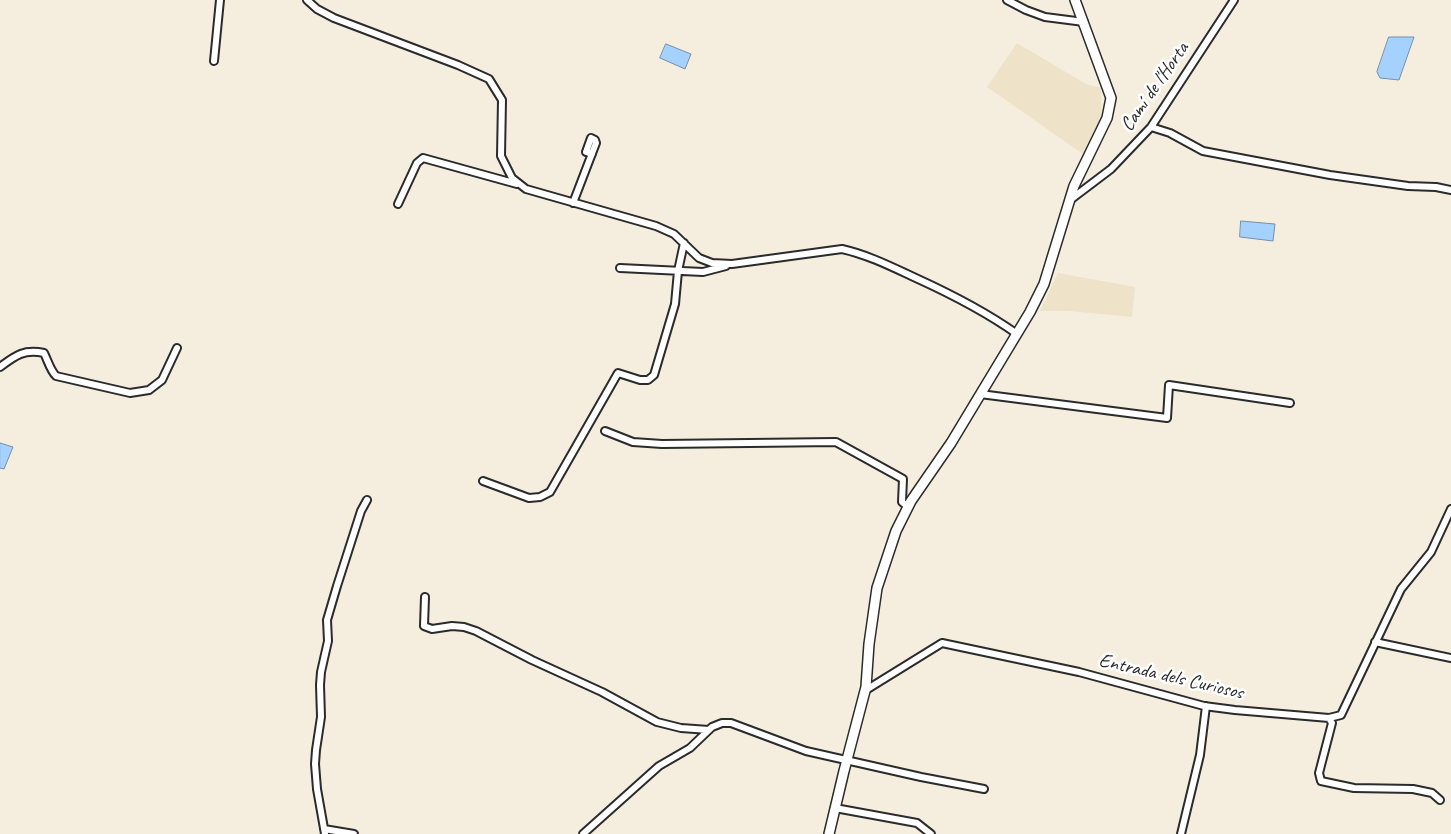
<!DOCTYPE html>
<meta charset="utf-8">
<style>
body{margin:0}
canvas{display:block;background:#f5eedf}
</style>
<canvas width="1451" height="834"></canvas>
<script>
const c = document.querySelector('canvas').getContext('2d');
c.lineJoin = 'round';
function fillPath(path, color) {
  c.fillStyle = color;
  c.fill(path, 'evenodd');
}
function strokePath(path, color, width, dash) {
  c.strokeStyle = color;
  c.lineWidth = width;
  c.lineCap = dash ? 'butt' : 'round';
  c.setLineDash(dash || []);
  c.stroke(path);
}
function drawText(font, color, halo, rows, align = 'center') {
  c.font = font + ' Caveat,sans-serif';
  c.lineWidth = 5;
  c.setLineDash([]);
  c.textBaseline = 'middle';
  c.strokeStyle = halo;
  c.fillStyle = color;
  for (const [text, x, y, turn = 0] of rows) {
    c.save();
    c.translate(x, y);
    c.rotate((+turn || 0) * Math.PI / 180);
    c.textAlign = isNaN(turn) ? turn : align;
    if (halo) c.strokeText(text, 0, 0);
    c.fillText(text, 0, 0);
    c.restore();
  }
}
fillPath(new Path2D(`
 M 1017,43 L 1086,84 L 1101,88 L 1101,116 L 1083,154 L 987,87 Z
 M 1058,273 L 1135,287 L 1132,317 L 1069,311 L 1040,311 Z`), '#eee2c8');
const water = new Path2D(`
 M 1389,37 L 1414,37 L 1399,80 L 1380,78 L 1377,72 Z
 M 666,44 L 691,54 L 685,69 L 660,58 Z
 M 1241,221 L 1275,224 L 1273,241 L 1240,237 Z
 M 0,443 L 13,447 L 4,469 L 0,468 Z`);
fillPath(water, '#a5d1ff');
strokePath(water, '#748faa', 1);
const street = new Path2D(`
 M 307,0 L 317,9 L 334,18 L 458,65 L 489,79 L 502,100 L 501,156 L 512,178 L 526,189 L 656,226 L 674,234 L 699,258 L 712,263 L 732,264 L 842,249 C 869,255 894,268 918,279 C 953,295 986,312 1017,334
 M 1007,0 L 1026,10 L 1045,17 L 1084,22
 M 214,61 L 220,0
 M 1151,127 L 1170,133 L 1203,151 L 1330,175 L 1408,186 L 1436,187 L 1451,190
 M 1070,200 L 1111,169 L 1151,127 L 1234,0
 M 573,203 L 596,143 L 595,140 L 591,138 L 586,152 L 592,154
 M 398,204 L 417,163 L 423,158 L 517,184
 M 620,268 L 703,272 L 726,266
 M 0,367 C 16,355 24,349 44,353 C 48,361 50,370 56,376 L 130,393 L 149,390 L 162,380 L 177,348
 M 980,394 L 1167,418 L 1169,385 L 1290,403
 M 605,431 L 633,442 L 662,444 L 836,442 L 903,479 L 902,502 L 908,507
 M 483,481 L 529,498 L 540,497 L 550,492 L 618,373 L 640,380 L 648,380 L 654,375 L 675,304 L 678,271 L 684,243
 M 425,597 L 424,626 L 432,629 L 452,626 L 464,627 L 476,631 L 532,660 L 602,692 L 657,722 L 681,728 L 709,730
 M 1375,642 L 1451,658
 M 866,690 L 942,643 L 1079,672 L 1204,706 L 1235,710 L 1329,718 L 1341,715 L 1401,589 L 1431,552 L 1451,509
 M 1329,718 L 1332,723 L 1319,773 L 1321,781 L 1354,788 L 1413,789 L 1432,793 L 1440,800
 M 835,808 L 917,823 L 931,834
 M 324,829 L 354,834
 M 325,834 L 317,789 L 315,764 L 316,750 L 321,717 L 320,685 L 321,672 L 328,641 L 327,620 L 337,586 L 361,511 L 367,500
 M 583,834 L 659,766 L 690,748 L 712,727 L 722,723 L 731,723 L 806,751 L 921,777 L 984,789
 M 1181,834 L 1200,755 L 1206,706`);
const secondary = new Path2D(`
 M 829,834 L 844,771 L 866,687 L 869,644 L 877,588 L 896,531 L 911,501 L 951,443 L 1030,312 L 1044,284 L 1074,186 L 1107,118 L 1111,98 L 1075,0`);
strokePath(street, '#2b2b2b', 10);
strokePath(secondary, '#2b2b2b', 12);
strokePath(street, '#fff', 6);
strokePath(secondary, '#fff', 9);
drawText('20px', '#2b2b2b', '#fff', [
 ["Camí de l'Horta",1155,87,-55],
 ["Entrada dels Curiosos",1171,677,13]
]);
</script>
